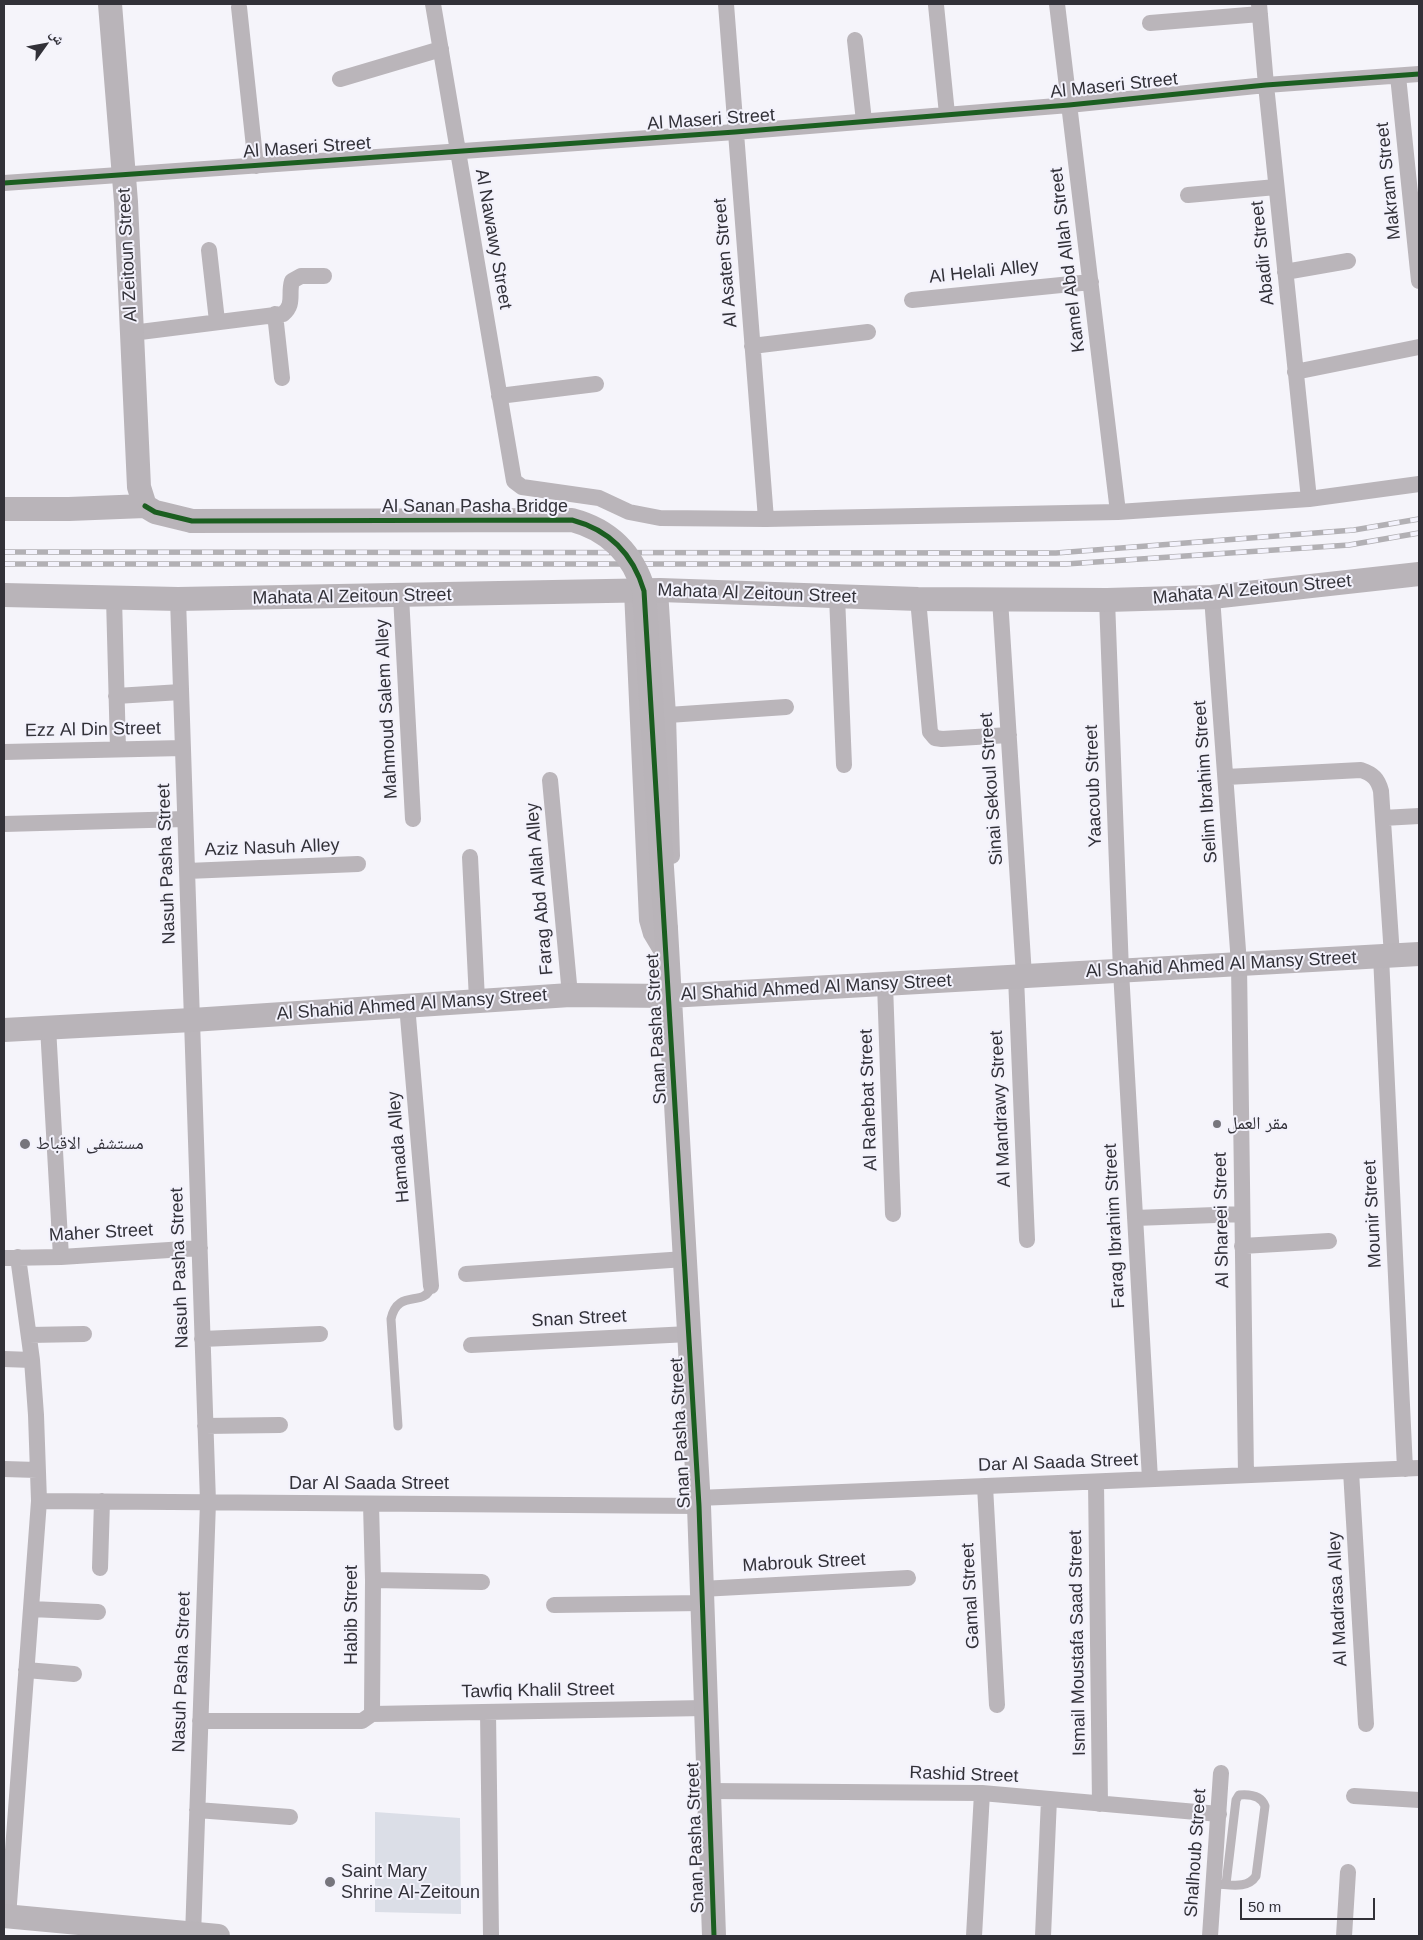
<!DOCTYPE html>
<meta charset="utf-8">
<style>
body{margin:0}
#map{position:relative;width:1423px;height:1940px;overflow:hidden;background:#f5f4fa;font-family:Helvetica,"Noto Naskh Arabic",sans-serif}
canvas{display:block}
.frame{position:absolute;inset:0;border:5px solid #323138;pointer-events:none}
.north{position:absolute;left:20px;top:20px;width:50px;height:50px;-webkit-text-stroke:4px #f3f2fc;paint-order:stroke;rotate:58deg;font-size:14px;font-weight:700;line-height:20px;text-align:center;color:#323138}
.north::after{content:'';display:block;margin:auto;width:18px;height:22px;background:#323138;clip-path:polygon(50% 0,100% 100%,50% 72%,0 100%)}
.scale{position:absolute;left:1240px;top:1898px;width:135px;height:22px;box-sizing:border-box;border:2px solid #323138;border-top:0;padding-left:6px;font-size:15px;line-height:18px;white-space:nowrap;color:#323138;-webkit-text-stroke:4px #f3f2fc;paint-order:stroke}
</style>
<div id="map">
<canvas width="1423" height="1940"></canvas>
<div class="frame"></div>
<div class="north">ش</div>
<div class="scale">50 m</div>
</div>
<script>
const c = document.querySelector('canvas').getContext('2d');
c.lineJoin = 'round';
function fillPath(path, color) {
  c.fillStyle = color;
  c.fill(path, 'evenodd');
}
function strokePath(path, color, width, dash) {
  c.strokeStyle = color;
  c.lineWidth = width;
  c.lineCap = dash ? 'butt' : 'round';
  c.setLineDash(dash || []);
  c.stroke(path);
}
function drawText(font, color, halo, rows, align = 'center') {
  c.font = font + ' Helvetica,"Noto Naskh Arabic",sans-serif';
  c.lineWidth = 4;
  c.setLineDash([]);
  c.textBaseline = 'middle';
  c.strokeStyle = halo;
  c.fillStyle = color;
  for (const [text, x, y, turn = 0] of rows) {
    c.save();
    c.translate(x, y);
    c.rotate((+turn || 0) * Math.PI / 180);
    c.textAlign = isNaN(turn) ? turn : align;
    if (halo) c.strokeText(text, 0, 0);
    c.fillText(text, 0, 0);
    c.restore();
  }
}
fillPath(new Path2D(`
 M 375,1812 L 460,1818 L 461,1914 L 375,1912 Z`), '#dbdee7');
strokePath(new Path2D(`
 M 398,1426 L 391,1319 C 398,1287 425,1309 431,1286
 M 1214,1884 C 1228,1884 1247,1890 1256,1876 L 1265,1806 C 1261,1795 1250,1794 1239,1795 L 1236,1800 L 1226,1884`), '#bab5ba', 9);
strokePath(new Path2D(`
 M 433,4 L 514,481 L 522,487 L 599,498 L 629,512 L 660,518 L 766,519 L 1118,512 L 1309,499 L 1419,484
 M 726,4 L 766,519
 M 1057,4 L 1118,512
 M 1259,4 L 1266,85 L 1309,499
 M 936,5 L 947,114
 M 239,7 L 256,166
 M 1150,23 L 1260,14
 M 855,40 L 864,121
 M 1398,76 L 1419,281
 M 340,79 L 441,49
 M 4,183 L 735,132 L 1069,105 L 1266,85 L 1419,74
 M 1188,195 L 1276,187
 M 209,250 L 217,321
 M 1285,272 L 1348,261
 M 912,300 L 1091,282
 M 275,314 L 282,378
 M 132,333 L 283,314 C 295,304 288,294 292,281 L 301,276 L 324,276
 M 752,346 L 868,332
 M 1295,372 L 1419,347
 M 499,396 L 596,384
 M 660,590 L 668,715 L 672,856
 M 632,591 L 647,920 L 651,934 L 666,959
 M 401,596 L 413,819
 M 837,596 L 844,765
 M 1212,597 L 1239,964 L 1246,1475
 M 114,598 L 118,749
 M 178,599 L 208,1502 L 193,1936
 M 918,599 L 930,732 L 935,738 L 942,739 L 1009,735
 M 1000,599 L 1024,976
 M 1107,600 L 1121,971 L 1150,1479
 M 116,696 L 181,692
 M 668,715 L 786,707
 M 4,752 L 183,748
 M 1226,777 L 1361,770 C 1373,774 1378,779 1381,791 L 1392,956
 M 550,780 L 570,995
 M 1383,818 L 1419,816
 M 4,824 L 185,819
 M 470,857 L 477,1000
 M 187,871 L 358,864
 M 1381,956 L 1405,1469
 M 1016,977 L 1027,1240
 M 885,984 L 893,1214
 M 407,1005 L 431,1286
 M 48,1027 L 61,1257
 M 1135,1218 L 1242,1214
 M 1242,1246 L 1329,1241
 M 4,1258 L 61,1257 L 200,1248
 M 466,1274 L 685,1259
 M 29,1335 L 84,1334
 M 202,1339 L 320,1334
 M 471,1345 L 689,1334
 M 4,1359 L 32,1360
 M 205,1426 L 280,1425
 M 4,1469 L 37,1470
 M 1351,1471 L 1366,1724
 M 1096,1482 L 1100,1804
 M 985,1486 L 997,1705
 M 698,1498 L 1419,1468
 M 39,1501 L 699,1506
 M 100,1568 L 102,1501
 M 373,1580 L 482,1582
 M 701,1589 L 908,1578
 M 554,1605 L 702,1603
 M 31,1609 L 98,1612
 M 26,1670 L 74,1674
 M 488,1712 L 491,1936
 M 372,1714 L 705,1708
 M 200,1721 L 362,1721 L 372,1714 L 373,1580 L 371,1504
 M 708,1791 L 982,1793 L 1219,1814
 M 1354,1796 L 1419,1800
 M 197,1810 L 290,1817
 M 8,1917 L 39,1501 L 36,1415 L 32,1360 L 18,1257
 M 974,1936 L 982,1793
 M 1043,1936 L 1049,1799
 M 1210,1936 L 1221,1773
 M 1344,1936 L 1348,1872`), '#bab5ba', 16);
strokePath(new Path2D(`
 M 110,4 L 126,202 L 139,487 L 145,506
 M 145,506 L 155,512 L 192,521
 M 4,509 L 69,509 L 145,506
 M 4,595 L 178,599 L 660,590 L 918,599 L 1107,600 L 1212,597 L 1419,574
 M 666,929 L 699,1506 L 714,1936
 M 4,1030 L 192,1020 L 570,995 L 669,996 L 1419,954
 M 4,1916 L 218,1936`), '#b9b4b9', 24);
const rail = new Path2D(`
 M 4,552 L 1056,553 L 1354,530 L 1419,519
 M 4,564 L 1066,564 L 1349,545 L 1419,533`);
strokePath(rail, '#b2b0b4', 5.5);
strokePath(rail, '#f3f2fc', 4, [11]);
strokePath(new Path2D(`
 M 192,521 L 572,520 C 610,530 633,554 644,591 L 666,929`), '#b9b4b9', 24);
strokePath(new Path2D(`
 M 4,183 L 735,132 L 1069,105 L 1266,85 L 1419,74
 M 145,506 L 155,512 L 192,521 L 572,520 C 610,530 633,554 644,591 L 699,1506 L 714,1936`), '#1b5e20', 5);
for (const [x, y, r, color] of [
 [1217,1124,5,"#76757c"],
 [25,1144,6,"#76757c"],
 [330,1882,6,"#76757c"]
]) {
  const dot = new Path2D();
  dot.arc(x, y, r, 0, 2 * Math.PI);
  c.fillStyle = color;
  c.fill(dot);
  strokePath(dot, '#f3f2fc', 2);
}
drawText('18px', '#323138', '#f3f2fc', [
 ["Al Maseri Street",1114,86,-6],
 ["Al Maseri Street",711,120,-4],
 ["Al Maseri Street",307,148,-4],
 ["Makram Street",1389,181,-96],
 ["Al Nawawy Street",493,239,80],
 ["Abadir Street",1263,253,-96],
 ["Al Zeitoun Street",128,255,-93],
 ["Kamel Abd Allah Street",1068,260,-97],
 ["Al Asaten Street",726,263,-95],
 ["Al Helali Alley",984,272,-6],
 ["Al Sanan Pasha Bridge",475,507],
 ["Mahata Al Zeitoun Street",1252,590,-5],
 ["Mahata Al Zeitoun Street",757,594,2],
 ["Mahata Al Zeitoun Street",352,597,-1],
 ["Mahmoud Salem Alley",387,709,-93],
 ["Ezz Al Din Street",93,730,-1],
 ["Selim Ibrahim Street",1206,782,-94],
 ["Yaacoub Street",1094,786,-92],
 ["Sinai Sekoul Street",992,789,-94],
 ["Aziz Nasuh Alley",272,848,-2],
 ["Nasuh Pasha Street",167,864,-92],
 ["Farag Abd Allah Alley",540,889,-95],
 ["Al Shahid Ahmed Al Mansy Street",1221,965,-3],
 ["Al Shahid Ahmed Al Mansy Street",816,988,-3],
 ["Al Shahid Ahmed Al Mansy Street",412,1005,-4],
 ["Snan Pasha Street",657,1029,-93],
 ["Al Rahebat Street",869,1100,-92],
 ["Al Mandrawy Street",1001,1109,-93],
 ["Hamada Alley",399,1147,-95],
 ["Mounir Street",1373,1214,-93],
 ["Al Shareei Street",1222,1220,-91],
 ["Farag Ibrahim Street",1115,1226,-93],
 ["Maher Street",101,1233,-3],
 ["Nasuh Pasha Street",180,1268,-92],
 ["Snan Street",579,1319,-3],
 ["Snan Pasha Street",681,1433,-93],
 ["Dar Al Saada Street",1058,1463,-2],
 ["Dar Al Saada Street",369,1484],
 ["Mabrouk Street",804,1563,-3],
 ["Gamal Street",971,1596,-93],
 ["Al Madrasa Alley",1338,1599,-93],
 ["Habib Street",352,1615,-90],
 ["Ismail Moustafa Saad Street",1078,1643,-91],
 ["Nasuh Pasha Street",182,1672,-88],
 ["Tawfiq Khalil Street",538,1691,-1],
 ["Rashid Street",964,1775,2],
 ["Snan Pasha Street",696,1838,-92],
 ["Shalhoub Street",1196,1853,-86]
]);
drawText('18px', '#323138', '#f3f2fc', [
 ["مقر العمل",1227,1124],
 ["مستشفى الاقباط",36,1144],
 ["Saint Mary",341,1872],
 ["Shrine Al-Zeitoun",341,1893]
], 'left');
</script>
